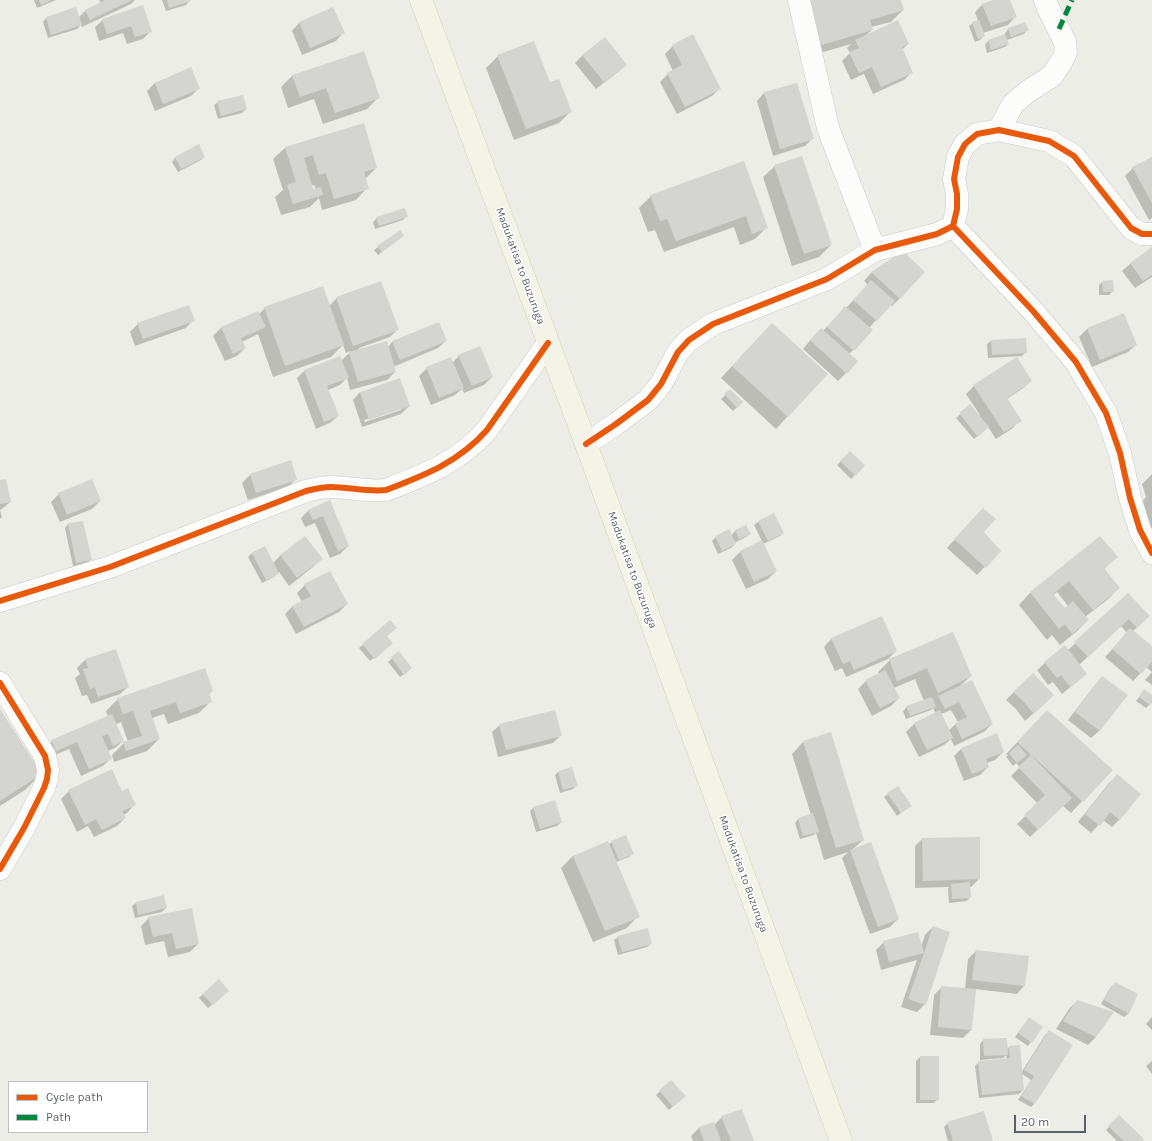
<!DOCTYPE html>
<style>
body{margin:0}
#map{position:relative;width:1152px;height:1141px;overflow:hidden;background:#edede7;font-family:Karla,sans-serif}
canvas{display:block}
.legend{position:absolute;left:8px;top:1081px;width:140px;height:52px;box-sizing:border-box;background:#fff;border:1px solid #bdbfc2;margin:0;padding:5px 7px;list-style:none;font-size:12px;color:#5b5f66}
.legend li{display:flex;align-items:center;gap:8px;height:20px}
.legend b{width:20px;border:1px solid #bdbfc2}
.scale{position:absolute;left:1014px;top:1115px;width:72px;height:18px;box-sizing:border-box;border:2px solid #5b5f66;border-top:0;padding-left:5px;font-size:12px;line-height:14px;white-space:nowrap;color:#5b5f66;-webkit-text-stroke:3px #fff;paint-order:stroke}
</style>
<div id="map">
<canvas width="1152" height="1141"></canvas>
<ul class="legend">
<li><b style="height:5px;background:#e8590c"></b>Cycle path</li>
<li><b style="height:5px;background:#00873e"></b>Path</li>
</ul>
<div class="scale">20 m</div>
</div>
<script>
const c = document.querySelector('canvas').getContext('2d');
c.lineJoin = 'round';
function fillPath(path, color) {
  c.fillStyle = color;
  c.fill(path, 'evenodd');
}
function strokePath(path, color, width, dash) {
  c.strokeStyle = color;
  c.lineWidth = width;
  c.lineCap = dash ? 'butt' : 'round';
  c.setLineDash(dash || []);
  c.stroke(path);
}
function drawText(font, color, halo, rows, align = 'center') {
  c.font = font + ' Karla,sans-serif';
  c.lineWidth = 3;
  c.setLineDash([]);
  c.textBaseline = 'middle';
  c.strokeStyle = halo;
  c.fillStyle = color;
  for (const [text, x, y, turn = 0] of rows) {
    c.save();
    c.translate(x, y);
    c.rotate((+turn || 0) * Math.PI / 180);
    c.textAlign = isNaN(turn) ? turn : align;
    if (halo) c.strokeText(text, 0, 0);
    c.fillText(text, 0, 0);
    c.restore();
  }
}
fillPath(new Path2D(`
 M 34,0 L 56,0 L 37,8 Z
 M 99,0 L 135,0 L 131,4 L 82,27 L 81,25 L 77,29 L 48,38 L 43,22 L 46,18 L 78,18 L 86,10 L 101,3 Z
 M 162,0 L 189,0 L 189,1 L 186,5 L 166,11 Z
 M 900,0 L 903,10 L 891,22 L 871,27 L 872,30 L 866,35 L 908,44 L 902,50 L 912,72 L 904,80 L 873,94 L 864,74 L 851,80 L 842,61 L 850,53 L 847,48 L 851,44 L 810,56 L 796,12 Z
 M 996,0 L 1009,0 L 1015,17 L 1008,25 L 983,33 L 984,36 L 980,40 L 975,42 L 969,26 L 973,23 L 978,21 L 975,12 L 983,4 Z
 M 142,6 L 151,31 L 143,39 L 127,44 L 123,33 L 99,41 L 95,27 L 103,20 Z
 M 299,23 L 343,33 L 336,41 L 302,55 L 292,31 Z
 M 1025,23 L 1027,30 L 1024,34 L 1007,40 L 1008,44 L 1005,47 L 987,53 L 985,45 L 988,41 L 1005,35 L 1005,33 L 1008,29 Z
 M 673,46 L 720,88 L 712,96 L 677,114 L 660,82 L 668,74 L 673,71 L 665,54 Z
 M 583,55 L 626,65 L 618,72 L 596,89 L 575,63 Z
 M 498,56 L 549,83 L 571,111 L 559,123 L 514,140 L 486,68 Z
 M 191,69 L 199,88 L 191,96 L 155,111 L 147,91 L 155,83 Z
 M 293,75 L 379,97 L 367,109 L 323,124 L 314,99 L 288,108 L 281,87 Z
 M 764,93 L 813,138 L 805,146 L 773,156 L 757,101 Z
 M 218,102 L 246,109 L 242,113 L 218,119 L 214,105 Z
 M 198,146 L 204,157 L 201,160 L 178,172 L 172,162 L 175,158 Z
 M 285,148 L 376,168 L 365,179 L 367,188 L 356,200 L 322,210 L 319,198 L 310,207 L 281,215 L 275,197 L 283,190 L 273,159 ZM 314,185 L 316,189 L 312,190 L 311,186 Z
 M 1152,158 L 1152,218 L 1149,220 L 1125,176 L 1133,168 Z
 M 743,162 L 767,227 L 755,239 L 740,245 L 734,227 L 664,252 L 655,230 L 648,232 L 639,208 L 651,196 Z
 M 775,166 L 831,245 L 819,257 L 792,266 L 763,177 Z
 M 406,216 L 403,220 L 375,229 L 373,222 L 377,218 Z
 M 403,236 L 378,255 L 374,250 L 378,247 Z
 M 1152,249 L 1152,277 L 1135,288 L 1122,271 L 1130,264 Z
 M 903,252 L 900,298 L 892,306 L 890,305 L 869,328 L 853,350 L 849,354 L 846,373 L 838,381 L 803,349 L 813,337 L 823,331 L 838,315 L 846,308 L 868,285 L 864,281 L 871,273 Z
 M 1102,282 L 1113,291 L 1109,295 L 1099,295 L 1099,285 Z
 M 337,298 L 398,329 L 390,337 L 359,348 L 360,350 L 388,347 L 392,342 L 439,323 L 446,341 L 438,348 L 393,367 L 395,372 L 387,380 L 350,390 L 347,378 L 340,385 L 328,390 L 338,416 L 330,423 L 316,429 L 297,378 L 305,370 L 341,361 L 351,351 L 346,353 L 343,345 L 331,357 L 273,377 L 258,334 L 242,342 L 245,348 L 237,356 L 225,361 L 213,336 L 221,328 L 258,312 L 259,314 L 265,308 L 329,306 Z
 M 1123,315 L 1136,345 L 1128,352 L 1092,367 L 1079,337 L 1087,329 Z
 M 193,320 L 186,328 L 135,346 L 130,332 L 138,324 Z
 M 760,336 L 827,374 L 776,429 L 721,378 Z
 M 1025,339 L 1026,352 L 1022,356 L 988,358 L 987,344 L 991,341 Z
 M 459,356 L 492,377 L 484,385 L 464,393 L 462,389 L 455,395 L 431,405 L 419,376 L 427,368 L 452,363 Z
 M 1031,381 L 1023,388 L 1007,399 L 1020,420 L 1013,428 L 996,439 L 988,427 L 974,439 L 956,418 L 970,405 L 979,416 L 980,415 L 966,394 L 974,386 Z
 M 730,391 L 742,402 L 733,411 L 721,399 Z
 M 360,392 L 409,406 L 401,414 L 362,427 L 353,400 ZM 401,408 L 401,410 L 365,422 L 364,420 Z
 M 850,452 L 864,465 L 851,479 L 837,465 Z
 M 290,462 L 296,479 L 288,487 L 248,500 L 242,483 L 250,475 Z
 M 1152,474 L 1152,538 L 1138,506 L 1146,497 L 1142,484 Z
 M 0,481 L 10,502 L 2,509 L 0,510 L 2,517 L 0,519 Z
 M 59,494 L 100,501 L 92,509 L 60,522 L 51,502 Z
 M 330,502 L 348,546 L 340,554 L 330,558 L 315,523 L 305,527 L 301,518 L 309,510 Z
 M 774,514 L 783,533 L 780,536 L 763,544 L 776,571 L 768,579 L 746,589 L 732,560 L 740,552 L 762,541 L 754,525 L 758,522 Z
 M 975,517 L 983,532 L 1000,551 L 977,575 L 947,548 Z
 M 68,524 L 90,560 L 87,564 L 73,566 L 65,528 Z
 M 746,526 L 750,534 L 746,537 L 734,543 L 735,544 L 731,548 L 718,554 L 712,541 L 716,537 L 731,536 L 735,531 Z
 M 1100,537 L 1116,557 L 1103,570 L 1119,588 L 1107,600 L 1085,617 L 1088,620 L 1076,632 L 1060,645 L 1052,635 L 1047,640 L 1019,605 L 1030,593 ZM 1057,592 L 1068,606 L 1065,609 L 1053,595 Z
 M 305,538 L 321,559 L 313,567 L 289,586 L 279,572 L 274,577 L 262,583 L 248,557 L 252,553 L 265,547 L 273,563 L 280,556 Z
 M 305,585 L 347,604 L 339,612 L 296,634 L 285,614 L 293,606 L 302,602 L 297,593 Z
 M 1128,594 L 1141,624 L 1133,631 L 1152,648 L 1152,672 L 1146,667 L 1133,681 L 1105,657 L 1127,633 L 1121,626 L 1079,665 L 1086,674 L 1078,681 L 1062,694 L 1053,682 L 1048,685 L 1037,670 L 1045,663 L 1068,650 Z
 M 390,621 L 386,636 L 389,646 L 370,661 L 359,648 Z
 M 831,639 L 896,651 L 888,659 L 846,677 L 842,668 L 835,671 L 824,647 Z
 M 115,650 L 128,687 L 120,694 L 91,704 L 87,695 L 82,696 L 75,678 L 80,674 L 77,668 L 85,660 Z
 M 399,652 L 407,672 L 400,677 L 388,662 Z
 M 890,660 L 971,676 L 960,686 L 992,724 L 984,732 L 954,746 L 951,739 L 944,745 L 919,757 L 906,732 L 914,724 L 936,714 L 933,708 L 931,710 L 906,719 L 903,711 L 907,707 L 924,701 L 915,679 L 894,688 L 899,698 L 891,706 L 872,716 L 858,689 L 866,681 L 879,674 L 878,672 ZM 951,710 L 958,722 L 949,730 L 941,714 Z
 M 1152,672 L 1152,685 L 1145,680 Z
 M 1102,677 L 1126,695 L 1099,731 L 1091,738 L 1068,720 L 1095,685 Z
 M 1145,690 L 1152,696 L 1152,702 L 1146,708 L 1136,701 Z
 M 212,691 L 208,695 L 211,701 L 199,713 L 168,724 L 164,714 L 152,718 L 159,739 L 147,751 L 114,762 L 112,755 L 124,743 L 128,742 L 121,722 L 116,724 L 123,741 L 115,748 L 108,751 L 111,758 L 103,766 L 81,776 L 69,749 L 48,758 L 44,749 L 52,741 L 108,717 L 106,711 L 118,699 Z
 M 1014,692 L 1045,703 L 1025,721 L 1016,709 L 1006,700 Z
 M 0,711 L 41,774 L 25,790 L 0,806 Z
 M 1036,723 L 1082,801 L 1071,813 L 1063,806 L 1030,837 L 1017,824 L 1038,804 L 1011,776 L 1020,767 L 1016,763 L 1013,766 L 1006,757 L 1008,755 L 1006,754 Z
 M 500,725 L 561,735 L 553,743 L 498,757 L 492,732 Z
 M 803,742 L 863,840 L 853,849 L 898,919 L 890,927 L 870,934 L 842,858 L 848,852 L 824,860 L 816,833 L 814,835 L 800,839 L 795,823 L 798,819 L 811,815 L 792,754 Z
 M 962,748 L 1003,752 L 995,760 L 987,763 L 988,767 L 980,775 L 964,781 L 954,756 Z
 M 558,772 L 576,786 L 573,789 L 560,793 L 555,775 Z
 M 1117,776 L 1120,819 L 1112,827 L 1103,820 L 1091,833 L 1078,822 L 1109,783 Z
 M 69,791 L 122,792 L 134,805 L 127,813 L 123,815 L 125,818 L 117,826 L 94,837 L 88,826 L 77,832 L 61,799 Z
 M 888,794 L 910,806 L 897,816 L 884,797 Z
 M 534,807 L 561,822 L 557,826 L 536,832 L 530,811 Z
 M 979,838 L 979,879 L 971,887 L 969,887 L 970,897 L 967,901 L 949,903 L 948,889 L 949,887 L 915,888 L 915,846 L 922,839 Z
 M 612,842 L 632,853 L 629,857 L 616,862 L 638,916 L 627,928 L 593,942 L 561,868 L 573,856 L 608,845 Z
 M 136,903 L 166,908 L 162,912 L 135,918 L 132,906 Z
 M 149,918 L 198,944 L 190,952 L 168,957 L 164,941 L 145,945 L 141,926 Z
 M 933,927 L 925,1004 L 917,1012 L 901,1007 L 917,960 L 881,970 L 876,950 L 884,942 L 921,947 L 925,935 Z
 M 618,937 L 651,944 L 647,947 L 618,955 L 614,940 Z
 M 976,951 L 1024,986 L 1017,994 L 975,989 L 971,1030 L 963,1038 L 930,1035 L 934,995 L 942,987 L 965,989 L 968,959 Z
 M 1115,984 L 1137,994 L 1128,1014 L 1124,1017 L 1101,1004 L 1111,987 Z
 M 203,994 L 224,994 L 208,1008 L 199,998 Z
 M 1077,1001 L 1096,1037 L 1088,1045 L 1056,1029 L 1069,1009 Z
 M 1152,1017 L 1152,1030 L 1146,1024 Z
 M 1026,1022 L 1031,1042 L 1028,1046 L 1015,1037 Z
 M 1049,1031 L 1071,1046 L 1034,1104 L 1031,1107 L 1018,1100 L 1031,1080 L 1022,1074 L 1023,1090 L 1019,1094 L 979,1098 L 975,1066 L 979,1062 L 1007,1060 L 1006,1055 L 1003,1058 L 980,1060 L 980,1044 L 983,1040 L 1007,1049 L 1009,1047 L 1021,1073 L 1045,1035 Z
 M 920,1057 L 938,1057 L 938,1099 L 934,1103 L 916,1103 L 916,1061 Z
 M 1152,1061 L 1152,1074 L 1146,1066 Z
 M 671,1081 L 684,1096 L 669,1110 L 656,1095 Z
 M 1119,1116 L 1140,1141 L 1117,1141 L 1106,1130 Z
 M 722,1117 L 753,1141 L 693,1141 L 691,1136 L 699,1128 L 713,1123 L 714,1125 Z
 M 948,1123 L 992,1141 L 948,1141 L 944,1127 Z`), '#0003');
fillPath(new Path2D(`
 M 39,0 L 52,0 L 41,5 Z
 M 105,0 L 132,0 L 90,20 L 85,10 Z
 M 167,0 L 190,0 L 191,1 L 169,8 Z
 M 808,0 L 901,0 L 904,10 L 870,20 L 873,30 L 821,45 Z
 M 993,0 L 1010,0 L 1017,17 L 991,26 L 982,4 Z
 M 143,5 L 152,32 L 135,37 L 131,26 L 107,34 L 102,19 Z
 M 76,7 L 82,25 L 51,35 L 46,17 Z
 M 333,7 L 345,33 L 310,48 L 299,22 Z
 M 898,20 L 909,44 L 902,47 L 913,73 L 881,87 L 872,67 L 859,73 L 849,52 L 859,48 L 855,40 Z
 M 979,20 L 985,36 L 978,39 L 972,22 Z
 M 1025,22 L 1029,30 L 1011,37 L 1008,28 Z
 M 693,34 L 721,89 L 685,107 L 667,73 L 682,65 L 672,45 Z
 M 1005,34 L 1009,44 L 991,50 L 988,40 Z
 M 605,37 L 627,65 L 604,82 L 582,55 Z
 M 534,41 L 550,82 L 559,79 L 572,112 L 526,129 L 497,55 Z
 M 364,51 L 380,98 L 335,113 L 326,88 L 300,97 L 292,75 Z
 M 191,67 L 200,89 L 163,104 L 155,83 Z
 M 797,83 L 814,139 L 780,149 L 764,92 Z
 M 243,95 L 247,109 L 221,116 L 217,101 Z
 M 364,123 L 377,168 L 364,172 L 369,189 L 334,199 L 326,173 L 319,175 L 313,155 L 304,158 L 313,189 L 321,187 L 323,195 L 293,204 L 287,185 L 296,182 L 285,147 Z
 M 199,144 L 205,157 L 181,169 L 175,157 Z
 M 802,156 L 832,245 L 804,254 L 774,165 Z
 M 1152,157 L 1152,203 L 1132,167 Z
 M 744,161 L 768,228 L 752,234 L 746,216 L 676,241 L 667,219 L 660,221 L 650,195 Z
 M 405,208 L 408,217 L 379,226 L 376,217 Z
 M 400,230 L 404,236 L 382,252 L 377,246 Z
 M 1152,247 L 1152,275 L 1143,281 L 1130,263 Z
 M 903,251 L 925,272 L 900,299 L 871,272 Z
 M 871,280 L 895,301 L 877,321 L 853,300 Z
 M 1113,280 L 1114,292 L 1103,292 L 1102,281 Z
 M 381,281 L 399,330 L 353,346 L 336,297 Z
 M 323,286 L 344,345 L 285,366 L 264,307 Z
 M 189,305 L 195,321 L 143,339 L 137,323 Z
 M 845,306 L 873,330 L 854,351 L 827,327 Z
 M 258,311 L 266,327 L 241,338 L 246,348 L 233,354 L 221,327 Z
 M 1124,313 L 1137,345 L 1100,360 L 1087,328 Z
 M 439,322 L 447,341 L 400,360 L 392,341 Z
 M 772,323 L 828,374 L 788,417 L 732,366 Z
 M 821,328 L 858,361 L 847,374 L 810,340 Z
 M 1026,338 L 1027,353 L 992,355 L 991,340 Z
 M 387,341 L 396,372 L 358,382 L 349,352 Z
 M 480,346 L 493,377 L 472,386 L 458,355 Z
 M 340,356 L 349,378 L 327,386 L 339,416 L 324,422 L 304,370 Z
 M 451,357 L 464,388 L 439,398 L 426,367 Z
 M 1017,357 L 1032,381 L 1007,398 L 1022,421 L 1004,432 L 973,385 Z
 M 400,378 L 410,406 L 369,420 L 360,392 Z
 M 730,389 L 743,402 L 737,408 L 724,394 Z
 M 970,404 L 989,427 L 978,437 L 959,413 Z
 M 850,451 L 865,465 L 856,476 L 840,461 Z
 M 291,460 L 297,480 L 256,493 L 250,474 Z
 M 6,479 L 11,502 L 0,504 L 0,480 Z
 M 92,479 L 101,501 L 67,515 L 58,493 Z
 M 330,500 L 349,546 L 338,551 L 323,516 L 313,520 L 308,510 Z
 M 983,508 L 996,519 L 984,532 L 1001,551 L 986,568 L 954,539 Z
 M 774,513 L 784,533 L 768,541 L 758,521 Z
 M 83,521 L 92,560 L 76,563 L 68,523 Z
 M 746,525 L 751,534 L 739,539 L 735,530 Z
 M 729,529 L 736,544 L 722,551 L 715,536 Z
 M 305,536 L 323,559 L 297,578 L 280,555 Z
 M 1100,536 L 1118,557 L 1104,568 L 1120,588 L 1093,610 L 1069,581 L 1053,594 L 1065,608 L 1073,601 L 1089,620 L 1072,634 L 1065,624 L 1059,629 L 1030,592 Z
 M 762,540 L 777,571 L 754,582 L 740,551 Z
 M 265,546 L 279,574 L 266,580 L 252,553 Z
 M 330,571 L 348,604 L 304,627 L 292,606 L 311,596 L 304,584 Z
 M 1128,593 L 1150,616 L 1137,628 L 1129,619 L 1088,657 L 1074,642 Z
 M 882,616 L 897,651 L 854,670 L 850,661 L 843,664 L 831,638 Z
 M 390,620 L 397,628 L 387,636 L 393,643 L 375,659 L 362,644 Z
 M 1130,628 L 1152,646 L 1152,662 L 1141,674 L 1112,649 Z
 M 953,632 L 972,676 L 938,693 L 927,668 L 897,681 L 889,659 Z
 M 1065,645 L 1087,674 L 1070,687 L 1061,675 L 1057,678 L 1044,662 Z
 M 116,649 L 129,687 L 98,697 L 95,687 L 90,689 L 83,669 L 88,668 L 85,659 Z
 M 399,651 L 412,668 L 404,675 L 391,657 Z
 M 205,668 L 213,691 L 209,693 L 212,702 L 180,713 L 176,702 L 150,711 L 160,739 L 126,751 L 123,742 L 142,736 L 133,711 L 123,714 L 117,698 Z
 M 885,670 L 900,698 L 880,708 L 865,680 Z
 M 1033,673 L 1054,695 L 1034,714 L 1023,701 L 1013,692 Z
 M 1102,676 L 1128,695 L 1100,731 L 1075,712 Z
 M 972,680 L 993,724 L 962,739 L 955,723 L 967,717 L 959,702 L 945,709 L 938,696 Z
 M 1144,689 L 1152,695 L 1152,703 L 1150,705 L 1139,697 Z
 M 932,697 L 936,707 L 910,716 L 906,706 Z
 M 0,709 L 42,774 L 0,801 Z
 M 555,710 L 562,736 L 506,750 L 499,724 Z
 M 940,710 L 953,738 L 927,750 L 914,723 Z
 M 1047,710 L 1113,770 L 1083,802 L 1017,742 Z
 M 112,714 L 124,741 L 113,746 L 108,734 L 102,736 L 112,759 L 89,769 L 77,742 L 56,751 L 51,740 Z
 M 831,732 L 864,840 L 836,848 L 803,741 Z
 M 997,733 L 1004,752 L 986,759 L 989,767 L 972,774 L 961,748 Z
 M 1018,745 L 1027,755 L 1017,763 L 1009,753 Z
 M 1031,755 L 1072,798 L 1038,830 L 1024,815 L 1045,795 L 1018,767 Z
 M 572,767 L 578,786 L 563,790 L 558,771 Z
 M 112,769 L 122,791 L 128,788 L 136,805 L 122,811 L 126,818 L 102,830 L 96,819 L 85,825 L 68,790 Z
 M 1117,774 L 1141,794 L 1120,820 L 1110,812 L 1100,826 L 1085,814 Z
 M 898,786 L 912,806 L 901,813 L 887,793 Z
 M 555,800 L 562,822 L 540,829 L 533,807 Z
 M 813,813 L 819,832 L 803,836 L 798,818 Z
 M 626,835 L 634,854 L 619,860 L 611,841 Z
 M 980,837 L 980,879 L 923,881 L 922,838 Z
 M 608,841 L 640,917 L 605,931 L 573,856 Z
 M 871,842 L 899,919 L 878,927 L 850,850 Z
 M 970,882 L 971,898 L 952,899 L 951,884 Z
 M 164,895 L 167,908 L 138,915 L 136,902 Z
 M 192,908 L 199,944 L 176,949 L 172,933 L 153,937 L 148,917 Z
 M 933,926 L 950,932 L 926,1005 L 908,999 L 924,953 L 889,962 L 883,941 L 918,932 L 924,953 Z
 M 648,928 L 652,944 L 622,952 L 617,936 Z
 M 976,950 L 1029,956 L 1025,986 L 972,980 Z
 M 219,979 L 229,991 L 213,1005 L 202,994 Z
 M 1115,982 L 1138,994 L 1129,1014 L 1104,1000 Z
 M 941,986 L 976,989 L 972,1030 L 938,1027 Z
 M 1077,1000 L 1114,1012 L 1096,1037 L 1063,1021 Z
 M 1029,1017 L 1043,1027 L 1032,1043 L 1018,1033 Z
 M 1049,1030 L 1073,1045 L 1035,1104 L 1021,1096 L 1034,1076 L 1024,1070 Z
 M 1007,1038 L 1008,1055 L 984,1056 L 983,1039 Z
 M 1020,1045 L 1024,1090 L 982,1095 L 978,1061 L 1010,1058 L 1009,1046 Z
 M 920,1056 L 939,1056 L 939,1100 L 920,1100 Z
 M 671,1080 L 686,1096 L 673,1107 L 659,1090 Z
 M 742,1109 L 754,1141 L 731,1141 L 721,1116 Z
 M 984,1111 L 993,1141 L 953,1141 L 947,1122 Z
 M 1119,1115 L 1144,1139 L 1142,1141 L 1124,1141 L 1108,1126 Z
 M 714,1122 L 721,1141 L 704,1141 L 699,1127 Z`), '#d4d4d1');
const minor = new Path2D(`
 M 799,0 L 828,128 L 875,250
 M 999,130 L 1013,104 L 1027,92 L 1052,76 L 1063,59 L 1066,52 L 1065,42 L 1048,8 L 1045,0
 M 953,226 L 1033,311 L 1076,362 L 1106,413 L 1120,453 L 1130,498 L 1140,530 L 1152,553
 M 586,444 L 616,424 L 648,400 L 661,384 L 678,352 L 689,340 L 713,324 L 827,279 L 875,250 L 937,234 L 953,226 L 957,209 L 957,194 L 954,179 L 958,157 L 965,144 L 977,134 L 999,130 L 1049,141 L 1074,156 L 1131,228 L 1142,234 L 1152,234
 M 0,601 L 110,567 L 306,491 C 314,489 322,487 331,487 C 349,487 367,492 386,490 C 425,475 459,462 487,430 L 548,343
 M 0,683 L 45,756 L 48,770 L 47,779 L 44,788 L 24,828 L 0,869`);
const major = new Path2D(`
 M 421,0 L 586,444 L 841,1141`);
strokePath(minor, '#c9cbc9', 23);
strokePath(major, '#d7d2b2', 23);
strokePath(minor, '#fcfcfb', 22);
strokePath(major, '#f3f3e8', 22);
strokePath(new Path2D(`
 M 1059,29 L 1072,0`), '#00873e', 5, [10, 5]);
strokePath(new Path2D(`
 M 953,226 L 1033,311 L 1076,362 L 1106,413 L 1120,453 L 1130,498 L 1140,530 L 1152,553
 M 586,444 L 616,424 L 648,400 L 661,384 L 678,352 L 689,340 L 713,324 L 827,279 L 875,250 L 937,234 L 953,226 L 957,209 L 957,194 L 954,179 L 958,157 L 965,144 L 977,134 L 999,130 L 1049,141 L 1074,156 L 1131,228 L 1142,234 L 1152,234
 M 0,601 L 110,567 L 306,491 C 314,489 322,487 331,487 C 349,487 367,492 386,490 C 425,475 459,462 487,430 L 548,343
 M 0,683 L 45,756 L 48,770 L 47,779 L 44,788 L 24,828 L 0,869`), '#e8590c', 6);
drawText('11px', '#5b5f66', '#fff', [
 ["Madukatisa to Buzuruga",520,266,70],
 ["Madukatisa to Buzuruga",632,570,70],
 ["Madukatisa to Buzuruga",743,874,70]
]);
</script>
